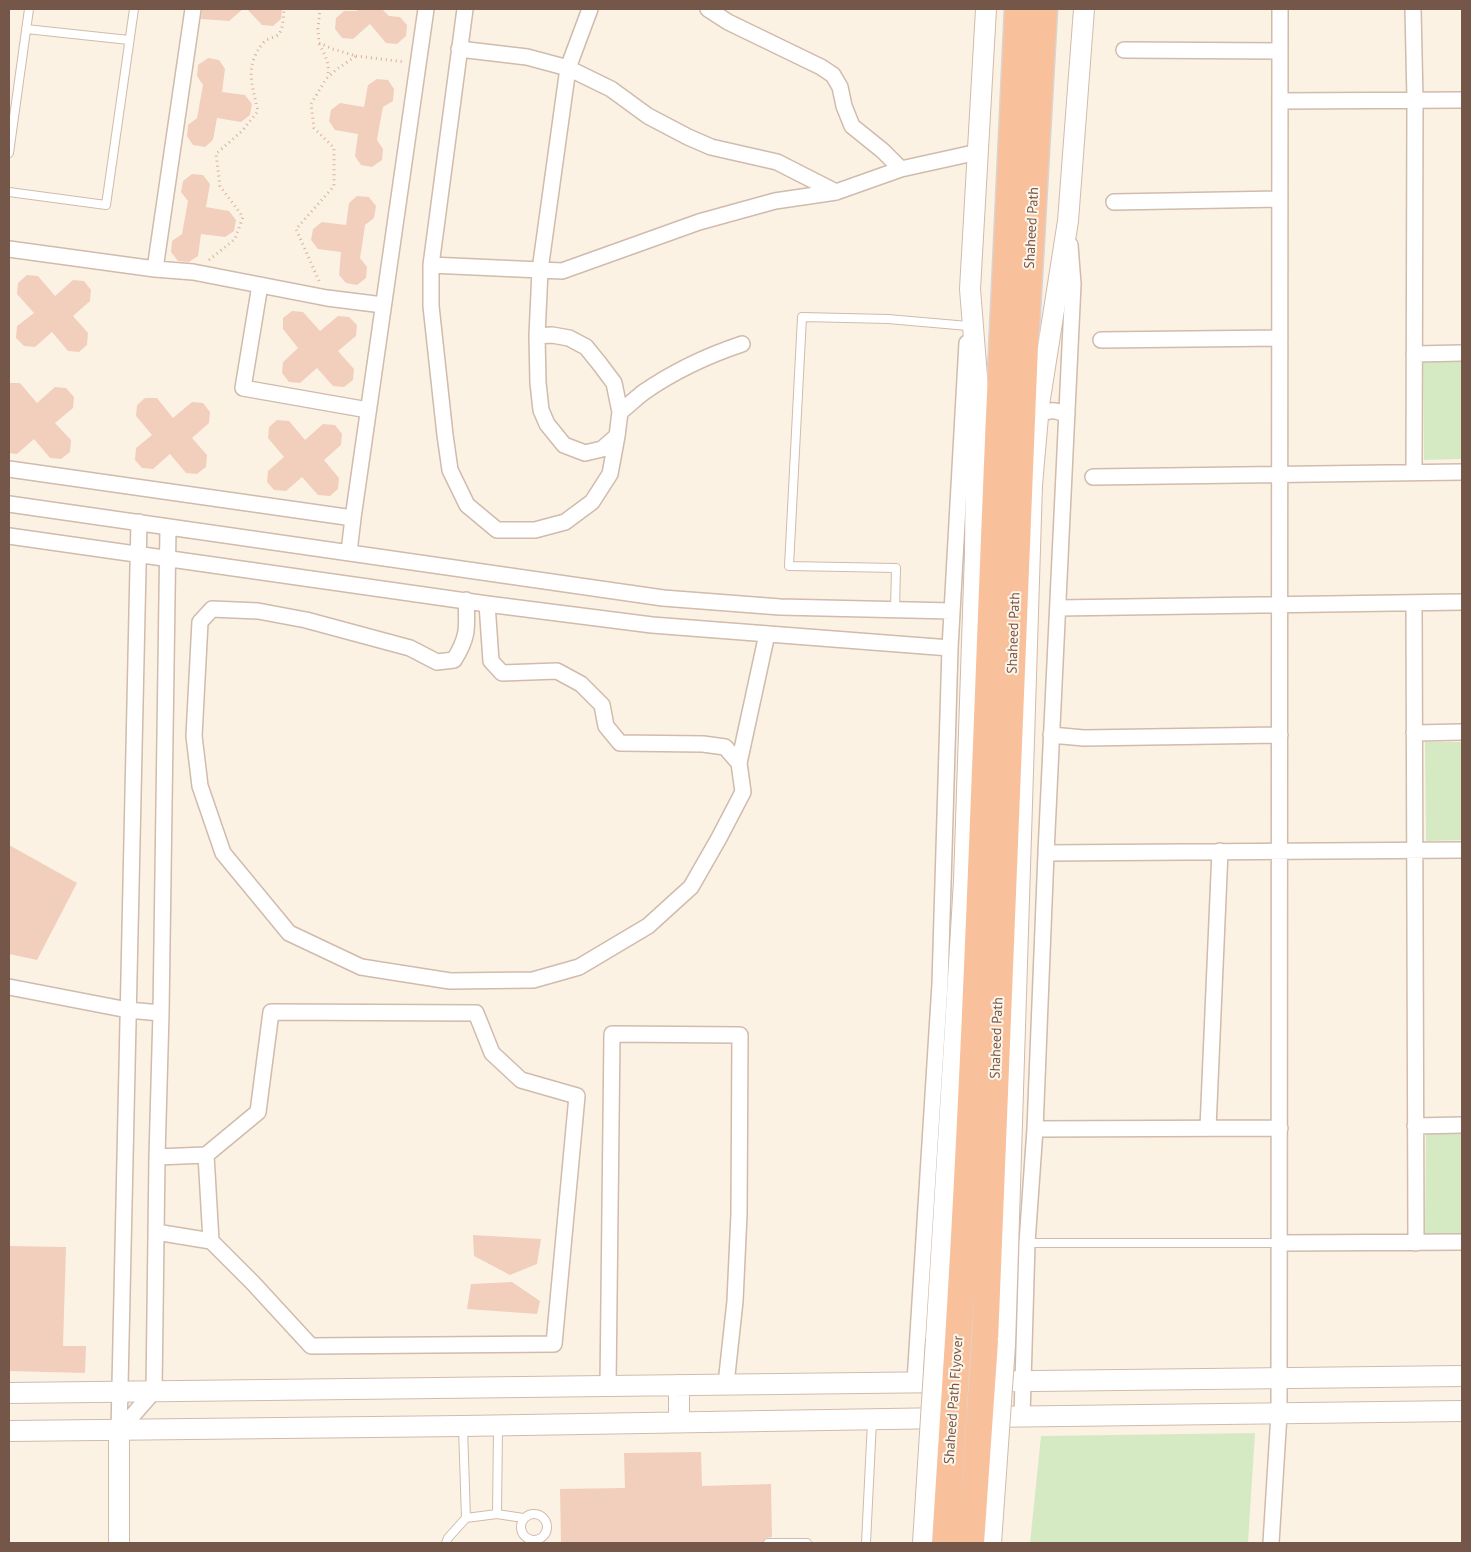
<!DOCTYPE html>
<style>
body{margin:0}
#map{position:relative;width:1471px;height:1552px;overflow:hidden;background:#fcf2e4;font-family:"PT Sans",sans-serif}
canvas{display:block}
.frame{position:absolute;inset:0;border:10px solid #755749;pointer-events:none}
</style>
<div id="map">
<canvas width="1471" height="1552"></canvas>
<div class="frame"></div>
</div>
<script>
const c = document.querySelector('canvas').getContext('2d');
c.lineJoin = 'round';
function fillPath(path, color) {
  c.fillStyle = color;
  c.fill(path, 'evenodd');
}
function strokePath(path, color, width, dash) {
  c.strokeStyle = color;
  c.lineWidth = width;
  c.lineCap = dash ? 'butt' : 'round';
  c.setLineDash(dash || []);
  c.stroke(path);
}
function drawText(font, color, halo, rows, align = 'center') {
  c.font = font + ' "PT Sans",sans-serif';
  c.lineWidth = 4;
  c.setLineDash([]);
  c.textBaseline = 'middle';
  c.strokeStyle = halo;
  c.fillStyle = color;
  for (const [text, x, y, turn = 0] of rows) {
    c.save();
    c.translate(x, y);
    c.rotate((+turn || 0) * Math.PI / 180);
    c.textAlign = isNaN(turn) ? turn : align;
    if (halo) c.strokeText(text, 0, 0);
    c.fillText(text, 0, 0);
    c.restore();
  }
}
fillPath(new Path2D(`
 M 1462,361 L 1462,459 L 1424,460 L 1423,362 Z
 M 1425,742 L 1462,742 L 1462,840 L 1426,841 Z
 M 1426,1134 L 1462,1134 L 1462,1234 L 1425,1234 Z
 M 1255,1433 L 1248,1543 L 1030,1543 L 1041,1436 Z`), '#d5eac3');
fillPath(new Path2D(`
 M 202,9 L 243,9 L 229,21 L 201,19 Z
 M 247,9 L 282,9 L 281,19 L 273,26 L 262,25 Z
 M 359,9 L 382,9 L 389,16 L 400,17 L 407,25 L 406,36 L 397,44 L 386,43 L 370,24 L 353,39 L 342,38 L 335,29 L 336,18 L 344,11 L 356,11 Z
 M 208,58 L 219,60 L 225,69 L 222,92 L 245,95 L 252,104 L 250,115 L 241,122 L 217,118 L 213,140 L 205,147 L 193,145 L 187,136 L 188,125 L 197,118 L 203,85 L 197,76 L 198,65 Z
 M 377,79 L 388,80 L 394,89 L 393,101 L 383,107 L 379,128 L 377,140 L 383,149 L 382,160 L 372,167 L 361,165 L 355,156 L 358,134 L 335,130 L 329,121 L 331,110 L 340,103 L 364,107 L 368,85 Z
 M 192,174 L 203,175 L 210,184 L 206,207 L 229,211 L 236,220 L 234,231 L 225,237 L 201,234 L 198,256 L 189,262 L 178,261 L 171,252 L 172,241 L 182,234 L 188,201 L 181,192 L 183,181 Z
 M 357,196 L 369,197 L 376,206 L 374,218 L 365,225 L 362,246 L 360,258 L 367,267 L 366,278 L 357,285 L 346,283 L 339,275 L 341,252 L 318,249 L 311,240 L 313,229 L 322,222 L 346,225 L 349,203 Z
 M 27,275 L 38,276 L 55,296 L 73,280 L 84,281 L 91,290 L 90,301 L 73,316 L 88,333 L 87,345 L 79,352 L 68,351 L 52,332 L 35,347 L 24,346 L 16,338 L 17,326 L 34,313 L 17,294 L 18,283 Z
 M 292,311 L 303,312 L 320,331 L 338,316 L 349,317 L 357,325 L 356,336 L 338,351 L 354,369 L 353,380 L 344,387 L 333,386 L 317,368 L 300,383 L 289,382 L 282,373 L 283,362 L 298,348 L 283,329 L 283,318 Z
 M 9,383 L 20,383 L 37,403 L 55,387 L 66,388 L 74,397 L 73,408 L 55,423 L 71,440 L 70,452 L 61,459 L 50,458 L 34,439 L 17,454 L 9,453 Z
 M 145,398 L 157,398 L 173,418 L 192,402 L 203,403 L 210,412 L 209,423 L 192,438 L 207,455 L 206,467 L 197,474 L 186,473 L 170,454 L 153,469 L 142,468 L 135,460 L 136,448 L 152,435 L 136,416 L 137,405 Z
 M 277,420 L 289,421 L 305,440 L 323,424 L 335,425 L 342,434 L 341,445 L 324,460 L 339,478 L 338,489 L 330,496 L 318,495 L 302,477 L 286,491 L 274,490 L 267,482 L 268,471 L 284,457 L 268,438 L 269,427 Z
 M 9,845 L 77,883 L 37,960 L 9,954 Z
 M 473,1235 L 541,1239 L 537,1264 L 510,1275 L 474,1256 Z
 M 9,1246 L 66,1247 L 63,1346 L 86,1346 L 85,1373 L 9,1371 Z
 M 512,1282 L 540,1301 L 537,1314 L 467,1309 L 471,1284 Z
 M 701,1452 L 702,1486 L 771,1484 L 772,1537 L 766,1538 L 762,1543 L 561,1543 L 560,1489 L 625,1488 L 624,1453 Z`), '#f2cebc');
const service = new Path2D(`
 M 26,29 L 129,40
 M 9,153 L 29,9
 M 9,192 L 106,205 L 134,9
 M 895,609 L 896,568 L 789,566 L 802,317 L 888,319 L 968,326
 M 1027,1243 L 1280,1243
 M 463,1428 L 466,1518
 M521 1527a13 13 0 1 1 26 0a13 13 0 1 1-26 0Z
 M 497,1514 L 498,1427
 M 446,1543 L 448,1538 L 466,1518 L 497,1514 L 523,1518
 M 768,1543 L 807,1543
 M 866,1543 L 872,1421`);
const minor = new Path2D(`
 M 465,9 L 431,265 L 431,306 L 445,435 L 450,470 L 467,505 L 497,530 L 535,530 L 565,522 L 592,502 L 610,474 L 617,436
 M 708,9 L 728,22 L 821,67 L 833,75 L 840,87 L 844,106 L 852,126 L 883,151 L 901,169
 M 1413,9 L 1415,100 L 1414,472
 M 459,49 L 527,57 L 568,68 L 611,89 L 648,116 L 688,137 L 711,147 L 777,162 L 836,192
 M 1124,50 L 1280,51
 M 1280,101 L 1462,100
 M 1114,202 L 1280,199
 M 9,249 L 155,269 L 193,9
 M 431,265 L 562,271 L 699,222 L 775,201 L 836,192 L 901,169 L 978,152
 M 155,269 L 193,272 L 327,298 L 383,305
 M 260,285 L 243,388 L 368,410
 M 537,336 L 552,335 L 569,338 L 586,347 L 599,363 L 614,383 L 620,412 L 617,436 L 602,449 L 585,453 L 564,445 L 547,424 L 541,410 L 538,383 L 537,336 L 540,270 L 568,68 L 590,9
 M 1101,340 L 1280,338
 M 1414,354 L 1462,353
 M 620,412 C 628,406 636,398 644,392 C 673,372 709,355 742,344
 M 1038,414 C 1051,410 1054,409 1067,415
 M 9,469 L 353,518 L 426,9
 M 1093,477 L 1462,472
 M 9,504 L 663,598 L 780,607 L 952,611
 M 9,536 L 487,604 L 652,625 L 950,648
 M 349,552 L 353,518
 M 466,600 C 467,627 469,636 454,660 L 437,662 L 410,648 L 306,620 L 258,611 L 212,609 L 200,622 L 194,736 L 200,786 L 223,853 L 289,933 L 361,967 L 450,981 L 533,980 L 579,967 L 648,926 L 691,887 L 719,838 L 743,792 L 739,763 L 725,747 L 703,744 L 620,743 L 606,726 L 602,705 L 581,684 L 557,671 L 502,673 L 491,661 L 487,604
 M 1414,603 L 1416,1243
 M 1058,608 L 1462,602
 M 1414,733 L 1462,732
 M 1051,735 L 1084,738 L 1280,735
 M 739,763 L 767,634
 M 1046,853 L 1462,850
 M 9,987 L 128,1010 L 161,1013
 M 1415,1126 L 1462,1125
 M 1208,1128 L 1220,851
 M 1035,1129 L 1280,1128
 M 157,1157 L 206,1155 L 258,1112 L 271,1012 L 476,1013 L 492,1053 L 521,1080 L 577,1096 L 554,1344 L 311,1346 L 253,1283 L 211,1241 L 206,1155
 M 156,1232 L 211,1241
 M 1280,1243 L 1462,1242
 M 915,1382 L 940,984 L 950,648 L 967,343
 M 608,1386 L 612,1034 L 740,1035 L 739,1214 L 735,1301 L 726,1384
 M 1022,1417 L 1027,1243 L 1035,1129 L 1046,853 L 1073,284 L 1070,245
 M 119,1431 L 154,1391 L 157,1157 L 161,1013 L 168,527
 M 119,1431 L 139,522
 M 1271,1543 L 1279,1414 L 1280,9`);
const tertiary = new Path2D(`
 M 936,1339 L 964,881 L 975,553 L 976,456 L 979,402 L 970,289 L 986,9
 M 1005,1345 L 1032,485 L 1039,405 L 1068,221 L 1084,9
 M 679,1385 L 679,1422
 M 9,1393 L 1462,1376
 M 984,1417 L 1462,1411
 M 9,1431 L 462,1426 L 948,1418
 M 119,1431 L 119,1543`);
const trunk = new Path2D(`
 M 958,1340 C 976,1048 985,756 997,464 C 1003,312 1011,160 1018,9
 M 985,1341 L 1025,345 L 1044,9`);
strokePath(service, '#d0bbad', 10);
strokePath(minor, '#d0bbad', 18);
strokePath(tertiary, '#d0bbad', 22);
strokePath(trunk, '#dbd3d0', 29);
strokePath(new Path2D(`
 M 319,44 C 325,55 331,65 327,77
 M 356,56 L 405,62
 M 209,260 L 235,239 L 243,217 L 220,186 L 216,154 L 242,131 L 258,111 C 252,85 244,65 264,42 C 268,38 274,38 278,35 C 284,29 283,16 284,9
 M 319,281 L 296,229 L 334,186 L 334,148 L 314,128 L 311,104 L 326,79 L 337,69 L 356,56 L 333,49 L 319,43 L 318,29 L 320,9`), '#d7b19f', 3, [1, 4]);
strokePath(service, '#fff', 8);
strokePath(minor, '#fff', 15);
strokePath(tertiary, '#fff', 20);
strokePath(trunk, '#f9c09c', 26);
const tertiaryBridge = new Path2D(`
 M 923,1543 L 936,1339
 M 991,1543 L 1005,1345`);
const trunkBridge = new Path2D(`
 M 945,1543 L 958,1340
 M 971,1543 L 985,1341`);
strokePath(tertiaryBridge, '#d0bbad', 22, []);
strokePath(trunkBridge, '#dbd3d0', 29, []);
strokePath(tertiaryBridge, '#fff', 20);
strokePath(trunkBridge, '#f9c09c', 26);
drawText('14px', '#755749', '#fff6eb', [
 ["Shaheed Path",1032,228,-87],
 ["Shaheed Path",1014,633,-88],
 ["Shaheed Path",997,1038,-88],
 ["Shaheed Path Flyover",954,1400,-86]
]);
</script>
